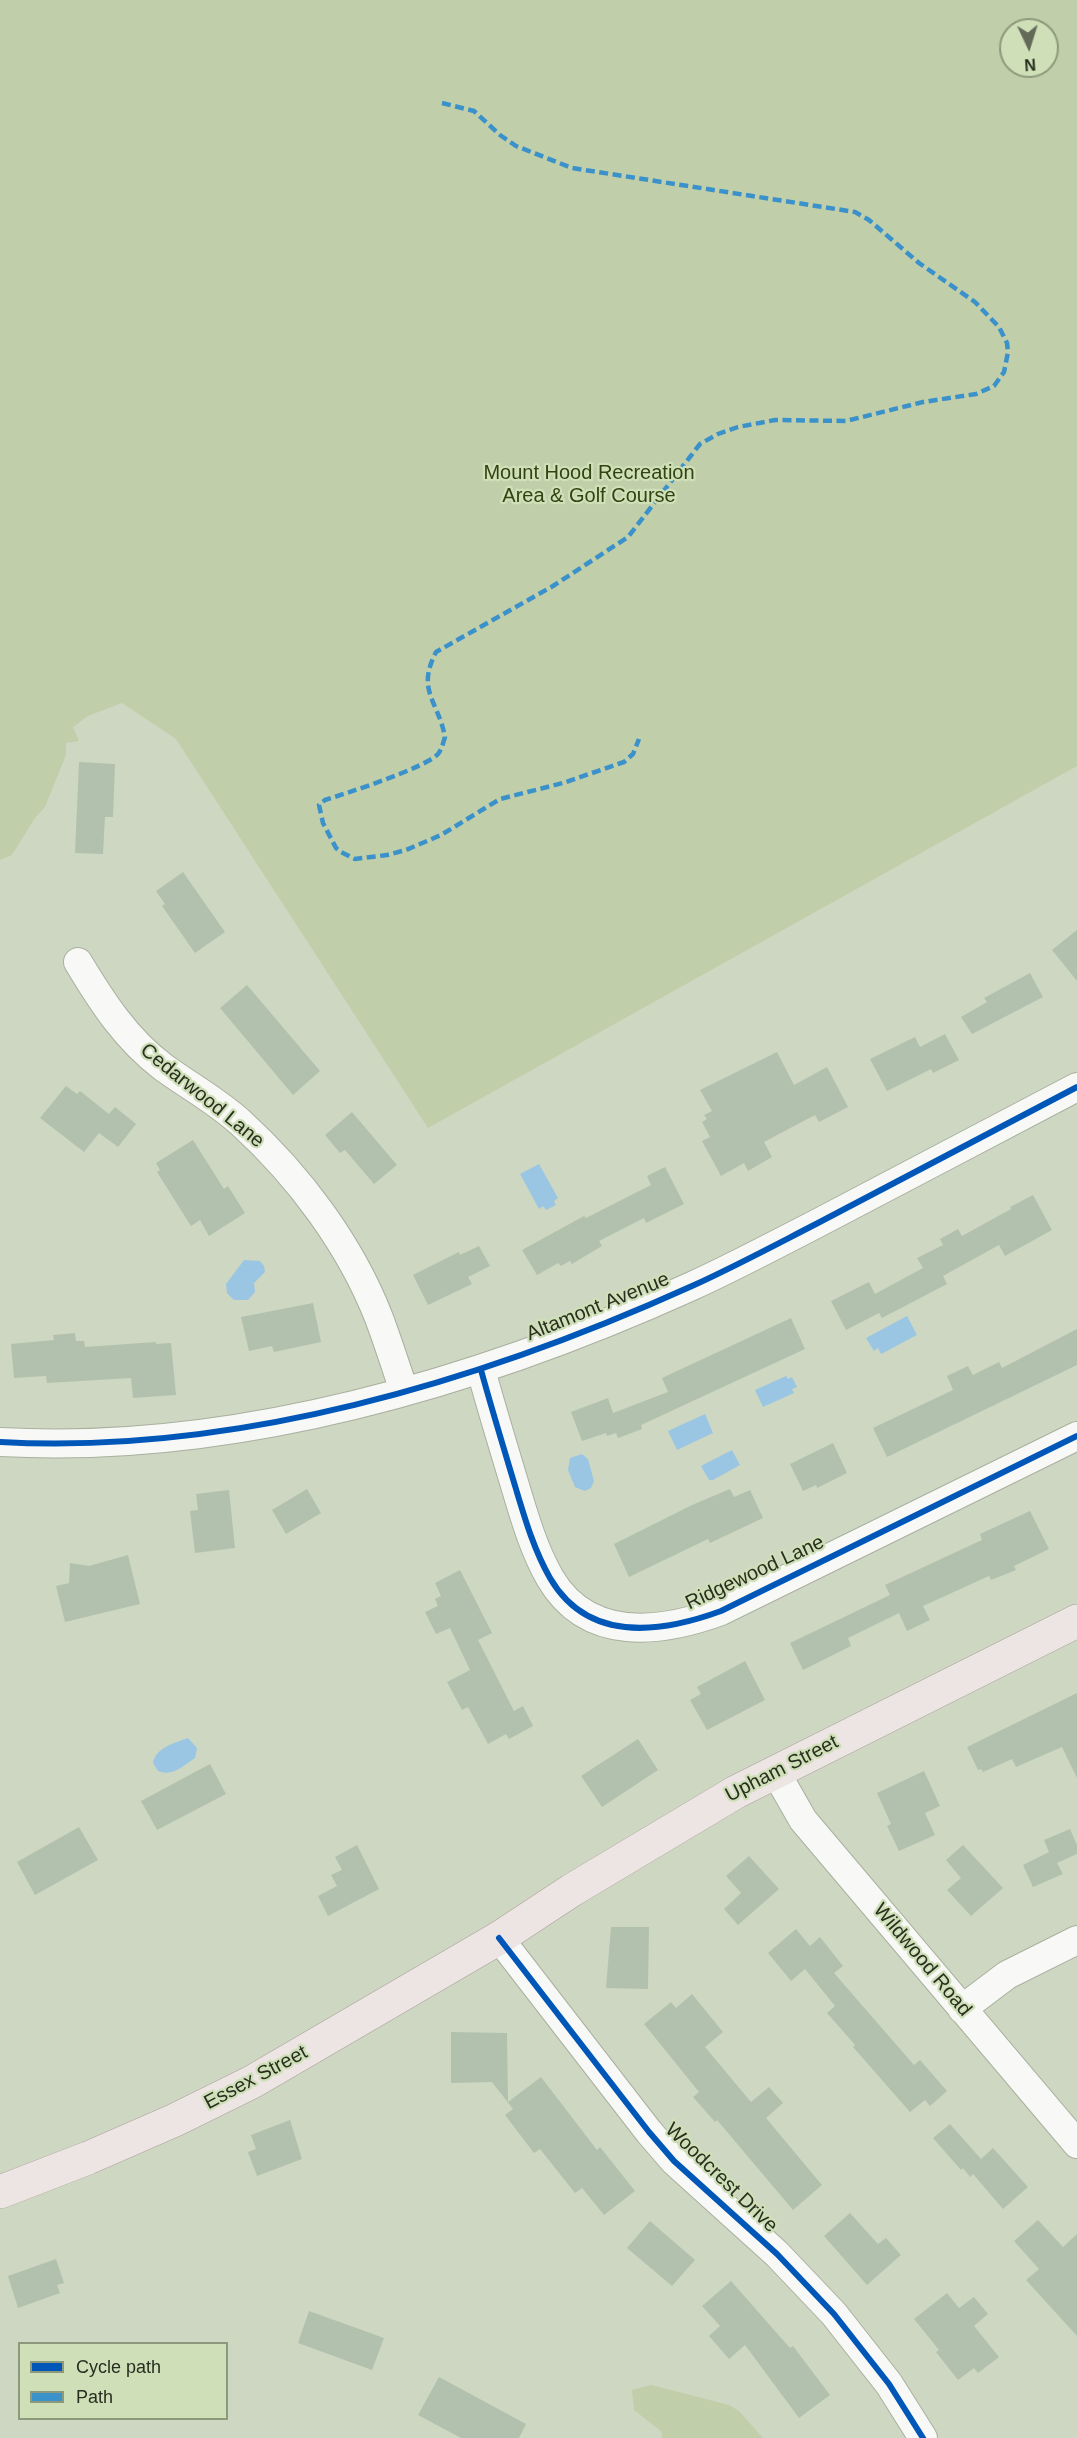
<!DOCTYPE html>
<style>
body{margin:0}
#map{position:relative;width:1077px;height:2438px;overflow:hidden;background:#ced7c1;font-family:Helvetica,sans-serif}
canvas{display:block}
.legend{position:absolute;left:18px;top:2342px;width:210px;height:78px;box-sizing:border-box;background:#cfe0b8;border:2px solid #8d997b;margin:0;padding:8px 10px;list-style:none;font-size:18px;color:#292f20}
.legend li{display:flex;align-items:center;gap:12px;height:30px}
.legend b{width:30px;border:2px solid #8d997b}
.north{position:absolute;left:999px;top:18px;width:60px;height:60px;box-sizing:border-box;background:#cfe0b8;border:2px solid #8d997b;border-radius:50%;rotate:176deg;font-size:16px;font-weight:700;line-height:24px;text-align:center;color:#292f20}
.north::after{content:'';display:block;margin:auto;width:21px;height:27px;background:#636a58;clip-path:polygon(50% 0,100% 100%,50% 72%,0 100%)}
</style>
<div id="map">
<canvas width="1077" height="2438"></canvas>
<ul class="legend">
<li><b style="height:8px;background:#0057b8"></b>Cycle path</li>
<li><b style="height:8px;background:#3b91ca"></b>Path</li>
</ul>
<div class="north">N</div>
</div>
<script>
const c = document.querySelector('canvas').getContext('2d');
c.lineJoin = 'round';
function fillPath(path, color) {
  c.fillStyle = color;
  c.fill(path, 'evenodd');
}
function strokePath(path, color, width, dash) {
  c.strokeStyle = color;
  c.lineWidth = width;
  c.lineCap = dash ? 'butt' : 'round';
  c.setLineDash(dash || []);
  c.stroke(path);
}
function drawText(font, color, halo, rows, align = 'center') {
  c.font = font + ' Helvetica,sans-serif';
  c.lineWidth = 4.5;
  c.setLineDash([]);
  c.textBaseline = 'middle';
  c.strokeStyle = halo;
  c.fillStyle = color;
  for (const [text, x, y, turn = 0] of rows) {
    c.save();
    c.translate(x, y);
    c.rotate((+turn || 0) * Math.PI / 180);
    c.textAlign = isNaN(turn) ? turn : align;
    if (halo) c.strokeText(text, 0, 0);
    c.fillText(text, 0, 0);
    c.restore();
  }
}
fillPath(new Path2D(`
 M 0,0 L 1077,0 L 1077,766 L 428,1128 L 176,739 L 122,703 L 88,716 L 73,727 L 79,741 L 66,743 L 66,755 L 45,807 L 35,818 L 12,855 L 0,860 ZM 1011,30 L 1047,30 L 1047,66 L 1011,66 Z
 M 651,2385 L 729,2405 L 739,2411 L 763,2438 L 662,2438 L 662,2432 L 634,2410 L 632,2390 Z`), '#c0cfa9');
fillPath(new Path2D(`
 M 539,1164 L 558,1198 L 554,1201 L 556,1205 L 546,1210 L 543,1206 L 539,1209 L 520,1174 Z
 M 244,1260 L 260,1261 L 264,1266 L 265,1272 L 254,1283 L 255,1292 L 248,1300 L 234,1300 L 227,1293 L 226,1284 Z
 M 907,1316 L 917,1335 L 881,1354 L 878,1348 L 874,1351 L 866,1338 Z
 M 786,1376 L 788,1379 L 792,1377 L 797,1387 L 792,1389 L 794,1393 L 763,1407 L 755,1390 Z
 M 705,1414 L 713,1433 L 677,1450 L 668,1431 Z
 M 732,1450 L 740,1465 L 713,1480 L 709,1480 L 701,1466 Z
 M 582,1454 L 588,1459 L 594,1481 L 591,1488 L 585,1491 L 575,1487 L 568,1470 L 570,1458 Z
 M 188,1738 L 197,1748 L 195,1758 C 184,1765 173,1777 158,1771 L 153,1763 C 156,1747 175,1743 188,1738 Z`), '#9ac6e3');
fillPath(new Path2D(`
 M 79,762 L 115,764 L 113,817 L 105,817 L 103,854 L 75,853 Z
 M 183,872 L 225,932 L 195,953 L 162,906 L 165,904 L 156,891 Z
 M 1077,930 L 1077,981 L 1052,950 Z
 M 1030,973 L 1043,997 L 972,1034 L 961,1017 L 987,1002 L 984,998 Z
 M 247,985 L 320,1071 L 293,1095 L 220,1008 Z
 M 945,1034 L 959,1060 L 933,1073 L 931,1069 L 887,1091 L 870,1059 L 915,1037 L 920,1047 Z
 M 777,1052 L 794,1085 L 827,1067 L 848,1107 L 819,1122 L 815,1115 L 764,1142 L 772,1157 L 748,1171 L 744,1163 L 721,1176 L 702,1141 L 710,1137 L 702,1122 L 707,1119 L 704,1115 L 712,1111 L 700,1090 Z
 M 66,1086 L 77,1094 L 80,1091 L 109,1114 L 115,1107 L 136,1124 L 118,1147 L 99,1133 L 84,1152 L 40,1118 Z
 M 352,1112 L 397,1165 L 374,1184 L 345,1150 L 340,1153 L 325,1135 Z
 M 193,1140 L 224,1189 L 228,1186 L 245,1213 L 209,1236 L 200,1220 L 191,1226 L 157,1172 L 160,1170 L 156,1163 Z
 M 665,1167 L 684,1204 L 646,1223 L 644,1218 L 599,1241 L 602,1246 L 572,1264 L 570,1261 L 561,1266 L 558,1263 L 537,1275 L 522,1250 L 584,1216 L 586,1218 L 651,1185 L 647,1176 Z
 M 1033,1195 L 1052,1230 L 1005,1256 L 999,1245 L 943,1276 L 947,1284 L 882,1318 L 879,1313 L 846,1330 L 831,1301 L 869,1282 L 875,1294 L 923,1268 L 917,1258 L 943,1245 L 940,1239 L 958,1229 L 962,1236 L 1011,1209 L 1010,1207 Z
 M 479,1246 L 490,1266 L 468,1277 L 472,1284 L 428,1305 L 413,1275 L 459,1252 L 460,1255 Z
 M 313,1303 L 321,1342 L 274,1352 L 272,1346 L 249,1351 L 241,1317 Z
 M 791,1318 L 805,1349 L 641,1425 L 642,1429 L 618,1438 L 616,1433 L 607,1436 L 606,1433 L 582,1441 L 571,1412 L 608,1398 L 613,1413 L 668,1392 L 662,1378 Z
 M 1077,1329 L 1077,1365 L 887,1457 L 873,1428 L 953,1390 L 947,1376 L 968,1366 L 973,1375 L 999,1362 L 1002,1368 Z
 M 75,1333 L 76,1341 L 84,1341 L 85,1347 L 156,1342 L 156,1344 L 171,1343 L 176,1395 L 133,1398 L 131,1378 L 47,1383 L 46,1376 L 14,1378 L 11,1344 L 54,1340 L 53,1335 Z
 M 833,1443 L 847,1473 L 817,1488 L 816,1485 L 803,1491 L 790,1464 Z
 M 307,1489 L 321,1513 L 286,1534 L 272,1510 Z
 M 730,1489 L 734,1497 L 750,1490 L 763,1518 L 710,1543 L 708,1539 L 629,1577 L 614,1544 L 692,1505 Z
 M 229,1490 L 235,1548 L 195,1553 L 190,1511 L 198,1510 L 196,1494 Z
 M 1030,1511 L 1049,1549 L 1014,1566 L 1016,1570 L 991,1580 L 989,1576 L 923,1606 L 930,1620 L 907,1631 L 899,1613 L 848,1638 L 851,1646 L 803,1670 L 790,1643 L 890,1595 L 885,1585 L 982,1540 L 980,1534 Z
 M 128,1555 L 140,1604 L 65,1622 L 56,1586 L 69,1583 L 70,1563 L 89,1566 Z
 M 460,1570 L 492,1633 L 478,1640 L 514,1711 L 523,1706 L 533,1726 L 509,1739 L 506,1734 L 488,1744 L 468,1707 L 462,1710 L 447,1682 L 470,1670 L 450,1628 L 436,1634 L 425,1612 L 438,1606 L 435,1599 L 441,1596 L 435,1583 Z
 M 745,1661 L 765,1700 L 707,1730 L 690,1700 L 701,1694 L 697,1687 Z
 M 1077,1693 L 1077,1778 L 1062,1747 L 1016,1767 L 1012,1759 L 983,1772 L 981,1769 L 978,1770 L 967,1747 Z
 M 638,1739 L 658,1770 L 602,1807 L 581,1776 Z
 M 210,1764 L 226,1794 L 157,1830 L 141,1801 Z
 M 924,1771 L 940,1806 L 925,1813 L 935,1835 L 899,1851 L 887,1826 L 891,1824 L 877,1793 Z
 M 79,1827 L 98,1860 L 35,1895 L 17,1862 Z
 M 1070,1829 L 1077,1845 L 1077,1854 L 1057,1863 L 1063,1874 L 1033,1887 L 1023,1865 L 1049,1852 L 1044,1840 Z
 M 357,1845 L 379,1889 L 328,1916 L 318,1896 L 337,1886 L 331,1875 L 342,1870 L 335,1857 Z
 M 963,1845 L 1003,1888 L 971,1916 L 947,1890 L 961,1878 L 946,1860 Z
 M 749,1856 L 779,1889 L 738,1925 L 724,1909 L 741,1893 L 726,1876 Z
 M 611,1927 L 649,1927 L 648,1989 L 606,1988 Z
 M 796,1929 L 810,1946 L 820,1937 L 843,1966 L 834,1973 L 914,2065 L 920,2060 L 947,2091 L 930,2106 L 925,2100 L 910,2112 L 853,2047 L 855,2045 L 827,2013 L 835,2006 L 805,1969 L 791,1981 L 768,1953 Z
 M 692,1994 L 723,2032 L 705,2047 L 751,2102 L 769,2087 L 783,2103 L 766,2118 L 822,2185 L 793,2210 L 717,2120 L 715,2122 L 693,2097 L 699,2092 L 644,2024 L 671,2002 L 676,2008 Z
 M 451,2032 L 507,2033 L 508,2102 L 541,2077 L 597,2150 L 600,2147 L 635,2191 L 604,2215 L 582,2188 L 575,2193 L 540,2149 L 534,2153 L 505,2115 L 513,2109 L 492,2082 L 451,2083 Z
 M 290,2120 L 302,2159 L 257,2176 L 248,2152 L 256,2149 L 251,2135 Z
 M 950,2124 L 981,2159 L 993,2148 L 1028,2187 L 1003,2209 L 973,2174 L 970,2177 L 963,2168 L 961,2170 L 933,2138 Z
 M 850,2213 L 878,2244 L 886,2238 L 901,2255 L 867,2285 L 824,2236 Z
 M 1038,2220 L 1063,2247 L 1077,2234 L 1077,2336 L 1026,2280 L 1039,2269 L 1014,2241 Z
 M 650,2221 L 695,2260 L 672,2286 L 627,2248 Z
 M 56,2259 L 64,2283 L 57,2285 L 60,2293 L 18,2308 L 8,2276 Z
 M 731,2281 L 790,2348 L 793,2346 L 830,2395 L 799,2418 L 745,2345 L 729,2359 L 709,2336 L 720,2326 L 702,2306 Z
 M 947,2293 L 959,2308 L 974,2297 L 988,2314 L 974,2326 L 999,2357 L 978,2373 L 974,2368 L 958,2380 L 936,2352 L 939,2350 L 914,2319 Z
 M 309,2311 L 384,2338 L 372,2370 L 298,2343 Z
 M 439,2377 L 526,2424 L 519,2438 L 461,2438 L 418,2415 Z`), '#b2c1ad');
const minor = new Path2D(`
 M 78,962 C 102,1002 126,1039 163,1067 C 189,1086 217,1101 241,1123 C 299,1176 350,1244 379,1318 C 388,1342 396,1367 404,1391
 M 481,1370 C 492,1410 504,1449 516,1489 C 525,1519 534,1550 550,1578 C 588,1643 661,1633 721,1611 L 1077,1436
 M 0,1442 C 235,1455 480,1382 692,1286 C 734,1267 775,1245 816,1224 C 903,1179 990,1132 1077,1087
 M 775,1771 L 803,1820 L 1077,2144
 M 499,1938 L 649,2132 L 674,2161 L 777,2254 L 834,2314 L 889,2384 L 923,2438
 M 962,2009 L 1007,1975 L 1077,1940`);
const major = new Path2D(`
 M 0,2192 L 88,2158 L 175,2120 L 252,2082 L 499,1938 L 572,1890 L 736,1792 L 1077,1621`);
strokePath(minor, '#a9b09f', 30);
strokePath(major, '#aca19a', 34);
strokePath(minor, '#f8f9f6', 28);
strokePath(major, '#ece5e4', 33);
strokePath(new Path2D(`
 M 442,103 L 474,111 L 500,135 L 516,146 L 572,168 L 855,212 L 869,220 L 919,263 L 975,302 L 999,327 L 1007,343 L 1008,352 L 1004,372 L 994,386 L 976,394 L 923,402 L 846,421 L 775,420 L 738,427 L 718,434 L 700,444 L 628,537 L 553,586 L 436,652 C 416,691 438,700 445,737 C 443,743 442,749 438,754 C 425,768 347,793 325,800 L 319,805 L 323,823 L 336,848 L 341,852 L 355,859 L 387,855 L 406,850 L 441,835 L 500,799 L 563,783 L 624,762 L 633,754 L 639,739`), '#3b91ca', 4.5, [9, 4.5]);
strokePath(new Path2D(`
 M 481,1370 C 492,1410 504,1449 516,1489 C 525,1519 534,1550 550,1578 C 588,1643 661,1633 721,1611 L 1077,1436
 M 0,1442 C 235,1455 480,1382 692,1286 C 734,1267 775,1245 816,1224 C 903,1179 990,1132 1077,1087
 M 499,1938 L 649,2132 L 674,2161 L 777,2254 L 834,2314 L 889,2384 L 923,2438`), '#0057b8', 6);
drawText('20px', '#324312', '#cfe0b8', [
 ["Mount Hood Recreation",589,473],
 ["Area & Golf Course",589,496]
]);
drawText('20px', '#292f20', '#cfe0b8', [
 ["Cedarwood Lane",202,1096,39],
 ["Altamont Avenue",598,1307,-22],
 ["Ridgewood Lane",755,1573,-25],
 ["Upham Street",782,1769,-27],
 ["Wildwood Road",922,1960,50],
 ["Essex Street",256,2078,-28],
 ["Woodcrest Drive",721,2178,44]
]);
</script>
